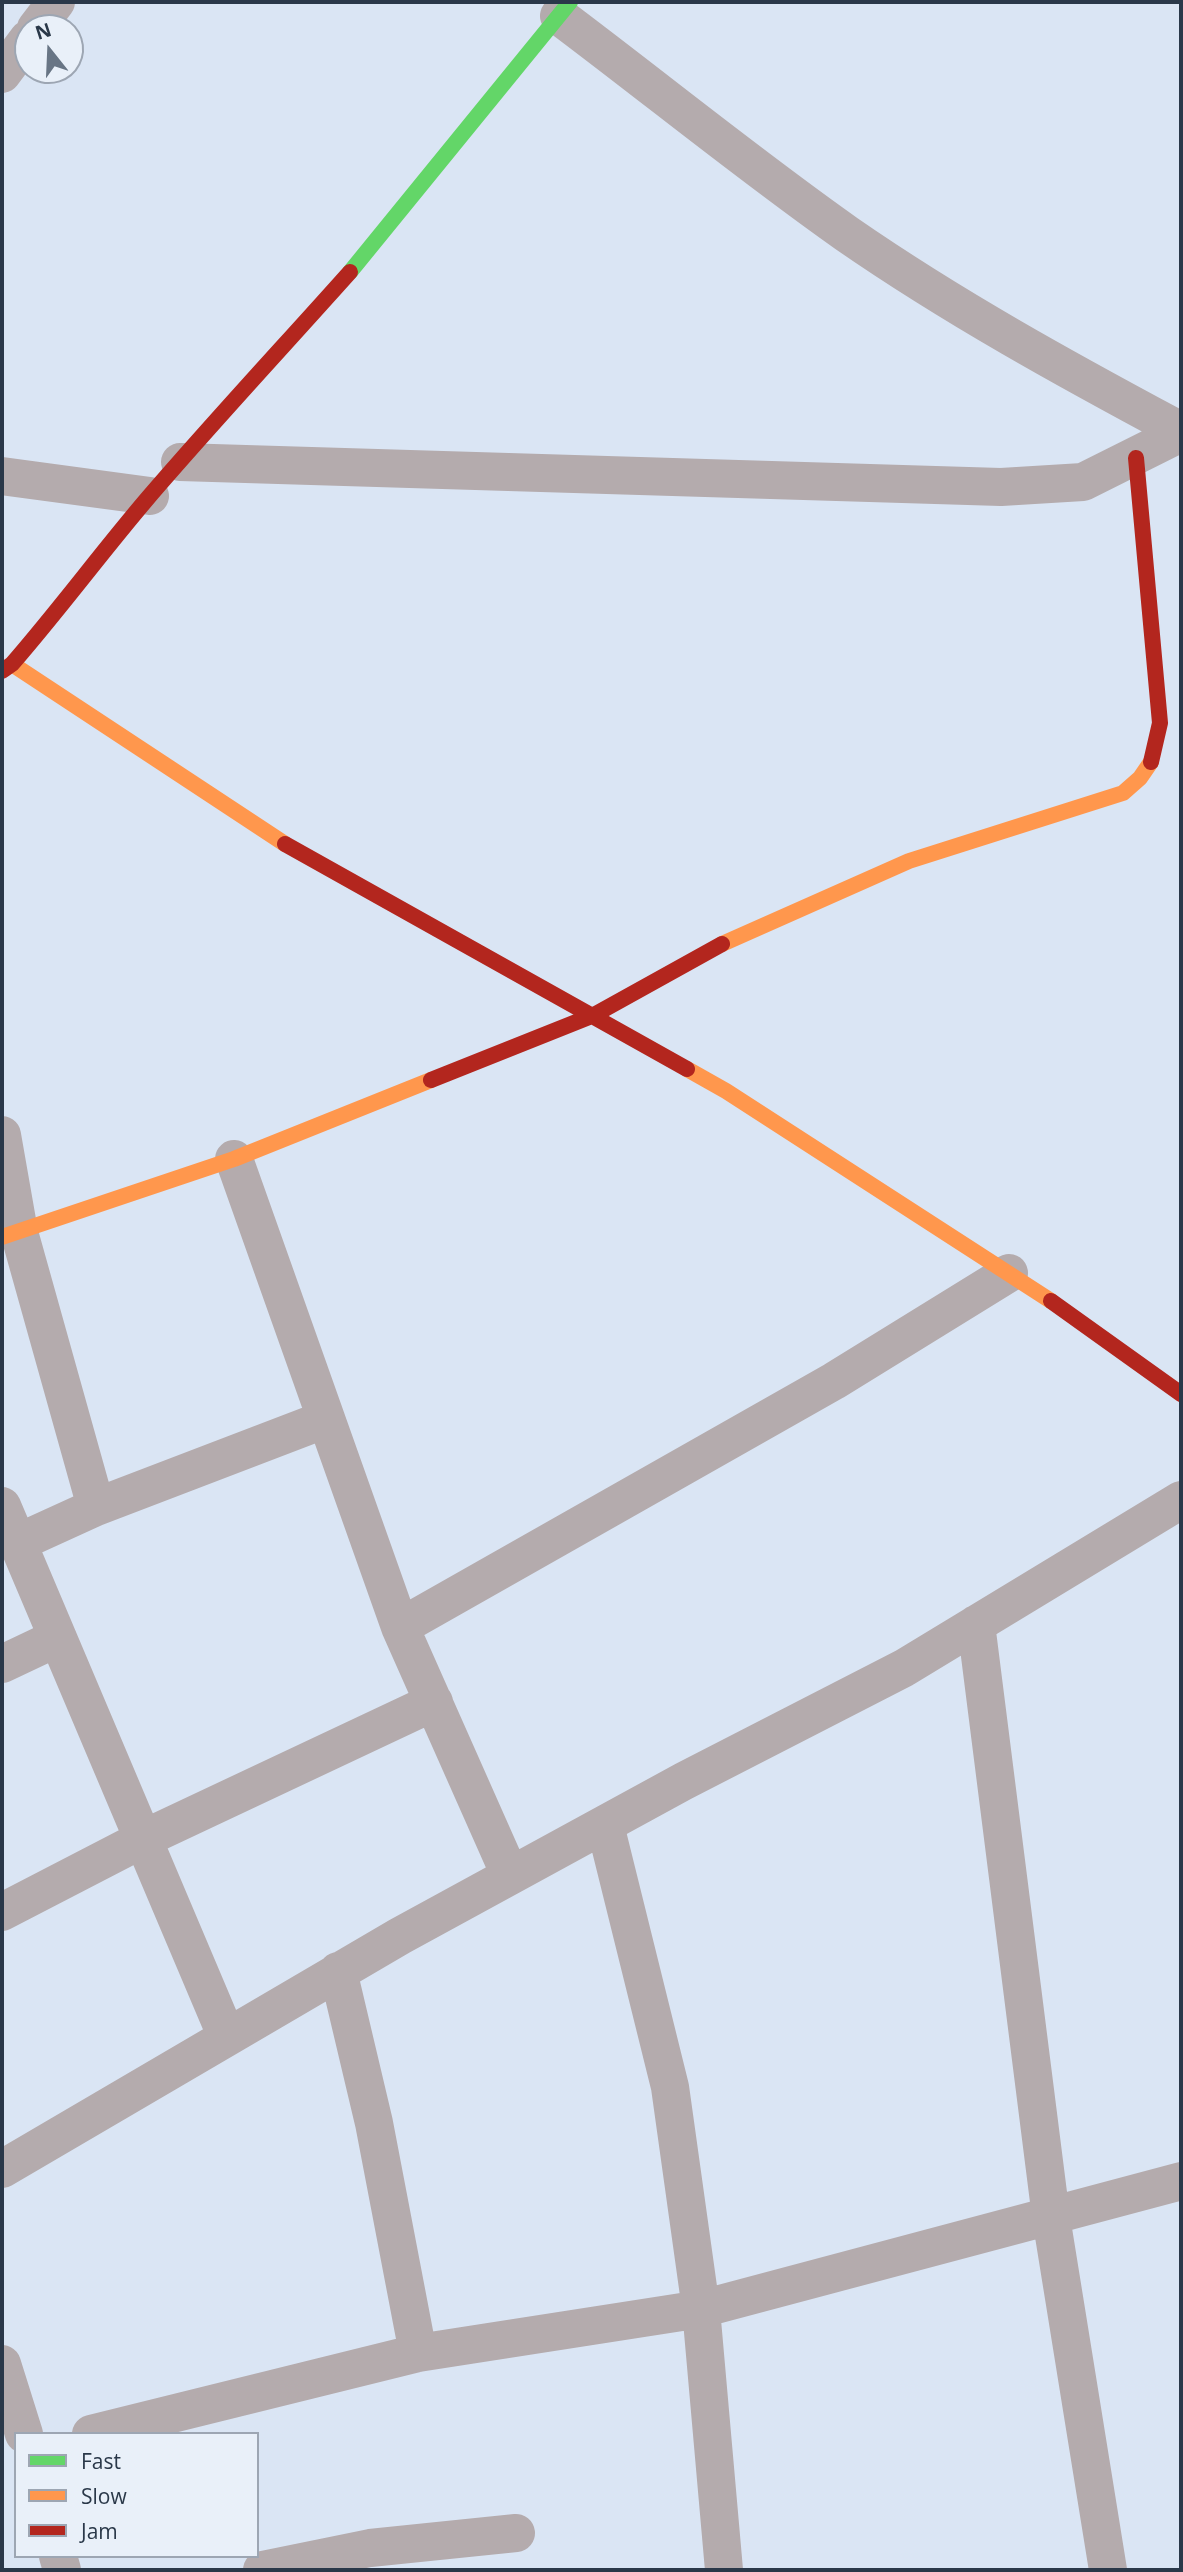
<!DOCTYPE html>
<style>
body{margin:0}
#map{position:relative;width:1183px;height:2572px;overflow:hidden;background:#dae5f4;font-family:"Open Sans",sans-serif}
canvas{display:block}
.frame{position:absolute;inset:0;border:4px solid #2a3849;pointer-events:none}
.legend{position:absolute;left:14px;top:2432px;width:245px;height:126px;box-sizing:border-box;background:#e9f0f9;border:2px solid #9da6b3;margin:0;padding:9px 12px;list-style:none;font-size:21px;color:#2a3849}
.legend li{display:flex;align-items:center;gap:14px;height:35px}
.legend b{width:35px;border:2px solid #9da6b3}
.north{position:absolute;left:14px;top:14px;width:70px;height:70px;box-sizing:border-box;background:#e9f0f9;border:2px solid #9da6b3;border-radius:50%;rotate:342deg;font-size:19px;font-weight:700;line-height:28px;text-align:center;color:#2a3849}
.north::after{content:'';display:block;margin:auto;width:24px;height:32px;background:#687585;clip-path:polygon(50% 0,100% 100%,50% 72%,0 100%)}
</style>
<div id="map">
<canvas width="1183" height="2572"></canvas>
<div class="frame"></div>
<ul class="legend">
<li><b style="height:9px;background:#63d668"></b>Fast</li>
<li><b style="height:9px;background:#ff974d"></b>Slow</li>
<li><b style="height:9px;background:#b3261e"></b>Jam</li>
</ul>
<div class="north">N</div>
</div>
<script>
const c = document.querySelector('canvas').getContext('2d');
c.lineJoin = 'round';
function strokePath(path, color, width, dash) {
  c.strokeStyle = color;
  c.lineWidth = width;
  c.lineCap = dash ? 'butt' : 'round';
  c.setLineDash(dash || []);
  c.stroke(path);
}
strokePath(new Path2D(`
 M 559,16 C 655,88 749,165 847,234 C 954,308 1067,370 1181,431
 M 36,28 L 56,2
 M 2,74 L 28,39
 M 180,462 L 1001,487 L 1083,482 L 1181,433
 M 2,476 L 150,496
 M 2,1135 L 19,1232 L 96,1507
 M 234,1159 L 400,1627 L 510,1875
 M 2,1506 L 226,2035
 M 17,1543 L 96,1507 L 326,1419
 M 976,1624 L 1051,2217 L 1108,2570
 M 400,1627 L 834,1381 L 1009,1273
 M 2,1664 L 57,1638
 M 605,1825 L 670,2087 L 701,2309 L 724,2570
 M 2,1912 L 143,1839 L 434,1702
 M 338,1971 L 374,2123 L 418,2353
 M 2,2169 L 400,1936 L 684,1781 L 904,1668 L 1181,1500
 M 2,2364 L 24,2434
 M 91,2434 L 418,2353 L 701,2309 L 1181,2181
 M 58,2556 L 62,2570
 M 262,2570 L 370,2548 L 516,2533`), '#b4abad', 38);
strokePath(new Path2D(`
 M 350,272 L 570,2`), '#63d668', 16);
strokePath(new Path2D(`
 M 12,664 L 285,844
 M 722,944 L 909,861 L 1123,793 L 1140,778 L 1151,762
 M 687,1069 L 726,1091 L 1051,1301
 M 2,1237 L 234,1159 L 431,1080`), '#ff974d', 16);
strokePath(new Path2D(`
 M 1136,458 L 1160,723 L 1151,762
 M 2,671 L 12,664 C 59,610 101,553 147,499 C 213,422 283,347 350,272
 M 285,844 L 687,1069
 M 431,1080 L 594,1015 L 722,944
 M 1051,1301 L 1181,1394`), '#b3261e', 16);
</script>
